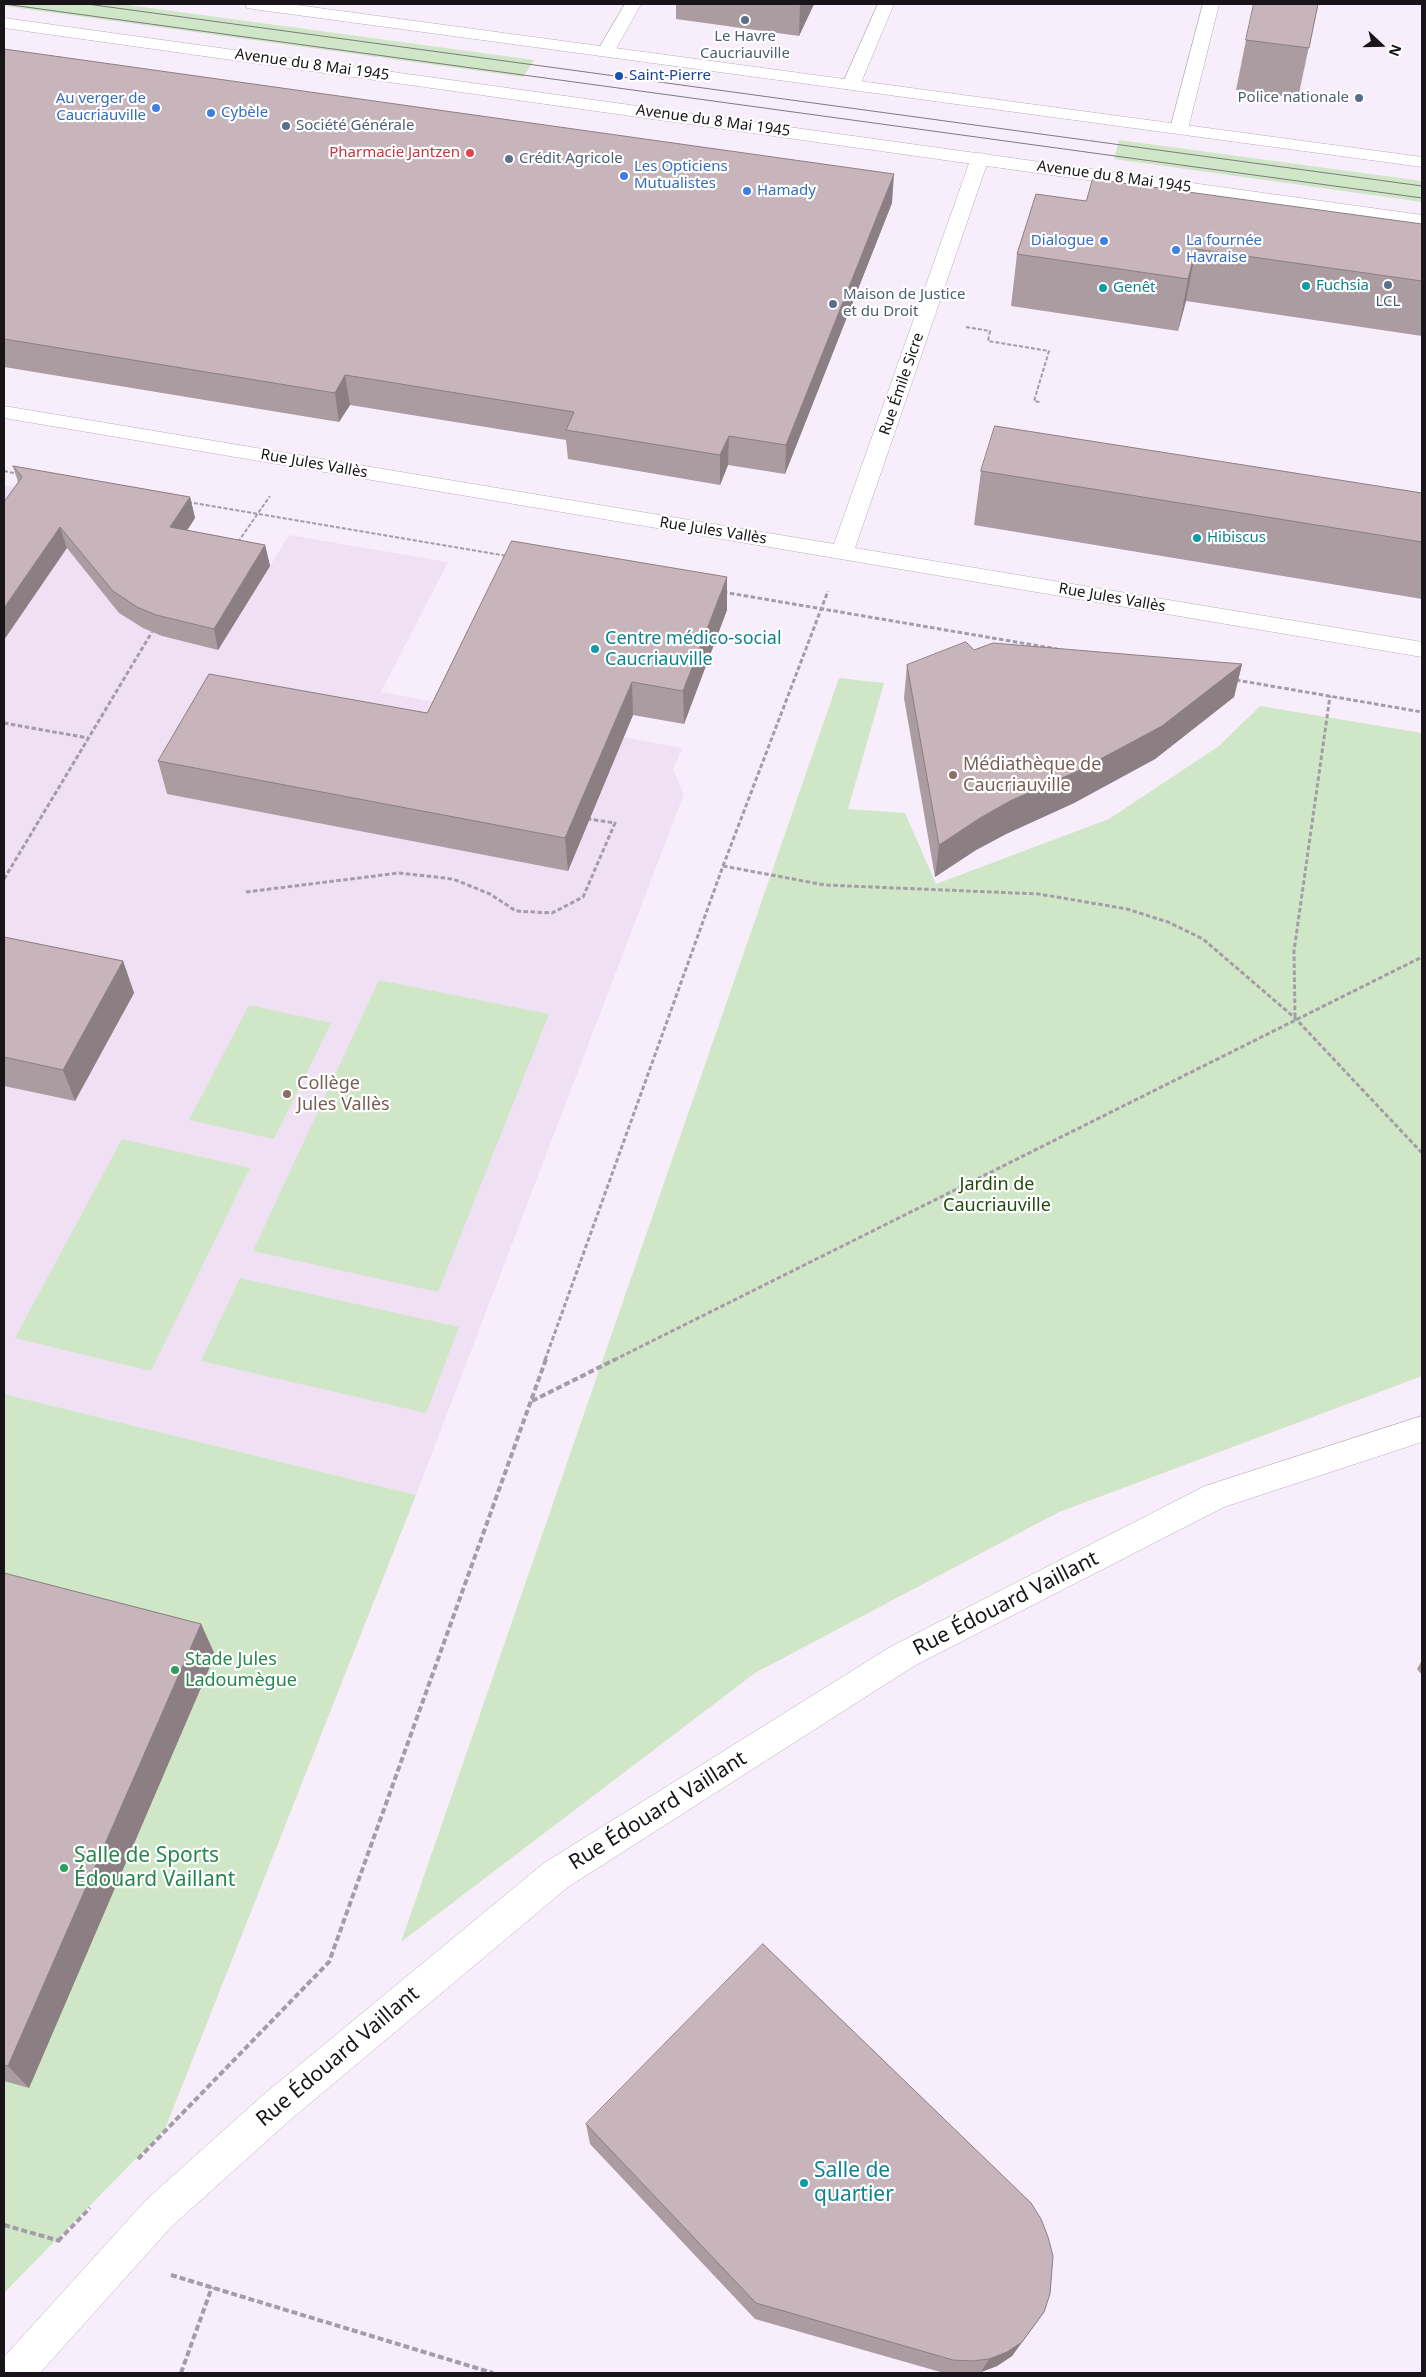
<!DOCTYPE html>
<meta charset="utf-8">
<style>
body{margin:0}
#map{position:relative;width:1426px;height:2377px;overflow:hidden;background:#f8edfb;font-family:"Noto Sans",sans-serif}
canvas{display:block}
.frame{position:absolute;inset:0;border:5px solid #181419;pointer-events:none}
.north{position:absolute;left:1356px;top:20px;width:50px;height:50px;-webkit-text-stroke:4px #fff;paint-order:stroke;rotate:111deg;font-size:14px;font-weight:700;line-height:20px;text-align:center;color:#181419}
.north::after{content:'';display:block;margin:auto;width:18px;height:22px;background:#181419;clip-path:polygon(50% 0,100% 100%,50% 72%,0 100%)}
</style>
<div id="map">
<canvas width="1426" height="2377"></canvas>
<div class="frame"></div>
<div class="north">N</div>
</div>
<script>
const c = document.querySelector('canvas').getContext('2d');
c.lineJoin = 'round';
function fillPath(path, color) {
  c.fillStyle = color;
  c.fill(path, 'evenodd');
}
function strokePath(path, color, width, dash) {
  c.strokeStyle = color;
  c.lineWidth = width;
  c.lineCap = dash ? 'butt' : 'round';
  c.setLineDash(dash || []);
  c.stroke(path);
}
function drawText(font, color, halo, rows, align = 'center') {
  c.font = font + ' "Noto Sans",sans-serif';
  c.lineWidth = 4.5;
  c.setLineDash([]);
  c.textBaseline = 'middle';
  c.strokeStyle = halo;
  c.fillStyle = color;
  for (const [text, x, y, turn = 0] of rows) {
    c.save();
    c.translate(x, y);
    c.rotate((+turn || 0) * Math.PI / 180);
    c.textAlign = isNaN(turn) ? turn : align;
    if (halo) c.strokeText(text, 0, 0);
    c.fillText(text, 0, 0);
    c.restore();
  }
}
fillPath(new Path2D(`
 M 4,485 L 195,518 L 171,556 L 204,554 L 270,566 L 289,535 L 448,562 L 381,692 L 682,748 L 673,770 L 684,794 L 416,1495 L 4,1394 Z`), '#f0e0f4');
fillPath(new Path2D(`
 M 4,4 L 121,4 L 534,60 L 523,77 L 4,6 Z
 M 1119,140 L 1422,181 L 1422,202 L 1114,159 Z
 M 839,678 L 884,683 L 848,809 L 905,813 L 936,884 L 1109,819 L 1219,746 L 1260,706 L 1422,733 L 1422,1376 L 1059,1512 L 755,1673 L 401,1942 Z
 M 379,980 L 549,1014 L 438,1292 L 253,1251 Z
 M 249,1005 L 331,1023 L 274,1139 L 189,1120 Z
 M 122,1139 L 250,1168 L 151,1371 L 15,1338 Z
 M 240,1278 L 459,1327 L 426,1413 L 201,1361 Z
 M 4,1394 L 416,1495 L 165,2129 L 4,2293 Z`), '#cfe7c7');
const service = new Path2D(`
 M 625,4 L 641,4 L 613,54 L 601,54 L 598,50 Z
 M 878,4 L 894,4 L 860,85 L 857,89 L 845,89 L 842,85 Z`);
const minor = new Path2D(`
 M 1203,4 L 1219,4 L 1188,129 L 1185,133 L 1173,133 L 1170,129 Z
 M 980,153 L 986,154 L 989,158 L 855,548 L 1422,642 L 1422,657 L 4,418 L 4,406 L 834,544 L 971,158 L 974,154 Z
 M 1422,1416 L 1422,1442 L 1224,1507 L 914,1666 L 568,1887 L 289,2121 L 172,2226 L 40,2373 L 4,2373 L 4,2357 L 146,2200 L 263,2095 L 544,1863 L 892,1646 L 1205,1486 Z`);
const tertiary = new Path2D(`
 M 245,4 L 289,4 L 1422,157 L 1422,167 L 253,9 L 247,8 Z
 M 4,18 L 1422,215 L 1422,227 L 4,28 Z`);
strokePath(service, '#b9aebb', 1);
strokePath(minor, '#b9aebb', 1);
strokePath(tertiary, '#b9aebb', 1);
strokePath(new Path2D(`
 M 966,327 L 990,331 L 988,341 L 1049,351 L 1034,401 L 1040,402
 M 4,471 L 19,474
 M 188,502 L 507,556
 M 238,542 L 270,496`), '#a49ca6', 2, [4, 2]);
strokePath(new Path2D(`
 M 723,592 L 1057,649
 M 1236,680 L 1422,712
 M 4,723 L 88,738
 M 723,866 L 825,885 L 1039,894 L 1127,909 L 1168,922 L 1203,939 L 1295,1018 L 1422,1153
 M 4,879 L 152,632
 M 246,892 L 399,873 L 453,879 L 490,894 L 516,911 L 552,913 L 583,897 L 615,823 L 589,819
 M 1295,1017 L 1294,951 L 1330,696
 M 545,1360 L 723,866 L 828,591
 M 614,1360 L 1422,957`), '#a49ca6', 3, [4.5, 2.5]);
strokePath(new Path2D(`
 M 532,1401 L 616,1359
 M 138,2159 L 329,1962 L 546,1359
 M 4,2225 L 60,2241
 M 58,2241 L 90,2208
 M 171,2275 L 493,2373
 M 181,2373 L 212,2287`), '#a49ca6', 4, [6, 3]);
fillPath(service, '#fff');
fillPath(minor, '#fff');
fillPath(tertiary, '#fff');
strokePath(new Path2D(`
 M 4,4 L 1422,198
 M 87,4 L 1422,186`), '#7f7881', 1);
fillPath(new Path2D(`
 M 676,4 L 814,4 L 799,36 L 676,19 Z
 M 1318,4 L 1298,98 L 1236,90 L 1246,40 Z
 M 4,49 L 892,203 L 785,474 L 728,465 L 720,485 L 568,459 L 566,440 L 350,405 L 339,422 L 4,367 Z
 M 1086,201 L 1422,224 L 1422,336 L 1186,301 L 1178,331 L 1011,306 L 1017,254 Z
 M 13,466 L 190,497 L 195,518 L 187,530 L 265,545 L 270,566 L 218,650 L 162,636 L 143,628 L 119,613 L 67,548 L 18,482 Z
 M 981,471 L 1422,493 L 1422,599 L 974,525 Z
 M 727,610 L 684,724 L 633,715 L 568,871 L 167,794 L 158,761 L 427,713 Z
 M 1242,664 L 1234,697 L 1155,759 L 1074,803 L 1006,834 L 976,850 L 935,877 L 904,698 L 907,665 Z
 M 4,937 L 123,961 L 134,993 L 75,1101 L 4,1086 Z
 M 4,1573 L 201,1624 L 215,1655 L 29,2088 L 4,2081 Z
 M 1422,1660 L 1422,1675 L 1417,1669 Z
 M 586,2124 L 1033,2327 L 1012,2356 L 997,2366 L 981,2372 L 974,2373 L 944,2373 L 755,2319 L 590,2144 Z`), '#ab9ca1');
fillPath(new Path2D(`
 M 800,4 L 814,4 L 799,36 Z
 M 894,174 L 892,203 L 785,474 L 786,445 Z
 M 1196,249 L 1186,301 L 1178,331 L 1188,279 Z
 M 345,375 L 350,405 L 339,422 L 335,393 Z
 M 729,436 L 728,465 L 720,485 L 720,455 Z
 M 190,497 L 195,518 L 175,549 L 170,527 Z
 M 60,527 L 67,548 L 4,640 L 4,608 Z
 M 265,545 L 270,566 L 218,650 L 214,629 Z
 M 727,577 L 727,610 L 684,724 L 683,691 Z
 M 1242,664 L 1234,697 L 1155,759 L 1074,803 L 1006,834 L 976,850 L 935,877 L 939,845 L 980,818 Z
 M 632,682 L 633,715 L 568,871 L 565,838 Z
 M 123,961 L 134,993 L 75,1101 L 63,1070 Z
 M 201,1624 L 215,1655 L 29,2088 L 8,2066 Z
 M 1044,2312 L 1012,2356 L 997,2366 L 981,2372 L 989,2359 Z`), '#8b7f83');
const building = new Path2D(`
 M 1254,4 L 1318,4 L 1309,48 L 1246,40 Z
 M 4,49 L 894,174 L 786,445 L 729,436 L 720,455 L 566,430 L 574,412 L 345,375 L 335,393 L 4,339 Z
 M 1093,179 L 1422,224 L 1422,281 L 1196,249 L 1188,279 L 1017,254 L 1036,194 L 1086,201 Z
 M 995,426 L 1422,493 L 1422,542 L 981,471 Z
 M 13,466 L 190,497 L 170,527 L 265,545 L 214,629 L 156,615 L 137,607 L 113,591 L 60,527 L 4,608 L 4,502 L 22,477 Z
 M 512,541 L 727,577 L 683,691 L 632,682 L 565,838 L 158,761 L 209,674 L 427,713 Z
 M 966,642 L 974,650 L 993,643 L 1242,664 L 1162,726 L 1080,770 L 1010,801 L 980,818 L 939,845 L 907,665 Z
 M 4,937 L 123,961 L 63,1070 L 4,1057 Z
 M 4,1573 L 201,1624 L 8,2066 L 4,2065 Z
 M 763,1944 L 1031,2203 L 1041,2219 L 1048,2237 L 1053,2256 L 1050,2294 L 1044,2312 L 1022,2342 L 1007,2352 L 989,2359 L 972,2361 L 953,2360 L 756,2303 L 586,2124 Z`);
fillPath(building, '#c7b5bb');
strokePath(building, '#8b7f83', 1);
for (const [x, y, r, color] of [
 [745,20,5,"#5c6f8a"],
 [619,76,5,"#1a4fb4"],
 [1359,98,5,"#5c6f8a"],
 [156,108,5,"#3f7fe0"],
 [211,113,5,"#3f7fe0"],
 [286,126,5,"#5c6f8a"],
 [470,153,5,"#e0444e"],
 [509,159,5,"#5c6f8a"],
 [624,176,5,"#3f7fe0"],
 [747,191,5,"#3f7fe0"],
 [1104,241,5,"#3f7fe0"],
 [1176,250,5,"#3f7fe0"],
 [1388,285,5,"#5c6f8a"],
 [1306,286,5,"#0f9aa8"],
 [1103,288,5,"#0f9aa8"],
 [833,304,5,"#5c6f8a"],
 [1197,538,5,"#0f9aa8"],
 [595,649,5,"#0f9aa8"],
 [953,775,5,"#8d6e63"],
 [287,1094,5,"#8d6e63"],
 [175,1670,5,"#2e9e5b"],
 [64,1868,5,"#2e9e5b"],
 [804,2183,5,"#0f9aa8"]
]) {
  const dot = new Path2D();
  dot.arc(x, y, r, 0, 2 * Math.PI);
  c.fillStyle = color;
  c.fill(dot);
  strokePath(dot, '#fff', 2);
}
drawText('15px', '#4e5e75', '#fff', [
 ["Le Havre",745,37,"center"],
 ["Caucriauville",745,54,"center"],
 ["Police nationale",1349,98,"right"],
 ["Société Générale",296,126],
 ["Crédit Agricole",519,159],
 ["Maison de Justice",843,295],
 ["et du Droit",843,312],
 ["LCL",1388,302,"center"]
], 'left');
drawText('15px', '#181419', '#fff', [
 ["Avenue du 8 Mai 1945",312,65,8],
 ["Avenue du 8 Mai 1945",713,121,8],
 ["Avenue du 8 Mai 1945",1114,177,8],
 ["Rue Émile Sicre",902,384,-71],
 ["Rue Jules Vallès",314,464,10],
 ["Rue Jules Vallès",713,531,9],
 ["Rue Jules Vallès",1112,598,10]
]);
drawText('15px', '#164399', '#fff', [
 ["Saint-Pierre",629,76]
], 'left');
drawText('15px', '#366cbe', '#fff', [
 ["Au verger de",146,99,"right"],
 ["Caucriauville",146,116,"right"],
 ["Cybèle",221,113],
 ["Les Opticiens",634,167],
 ["Mutualistes",634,184],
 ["Hamady",757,191],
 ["Dialogue",1094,241,"right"],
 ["La fournée",1186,241],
 ["Havraise",1186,258]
], 'left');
drawText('15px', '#be3a42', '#fff', [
 ["Pharmacie Jantzen",460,153]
], 'right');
drawText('15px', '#0d838f', '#fff', [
 ["Fuchsia",1316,286],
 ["Genêt",1113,288],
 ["Hibiscus",1207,538]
], 'left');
drawText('18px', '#0d838f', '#fff', [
 ["Centre médico-social",605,639],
 ["Caucriauville",605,660]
], 'left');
drawText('18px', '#785e54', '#fff', [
 ["Médiathèque de",963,765],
 ["Caucriauville",963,786],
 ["Collège",297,1084],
 ["Jules Vallès",297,1105]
], 'left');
drawText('18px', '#214a0d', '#fff', [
 ["Jardin de",997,1185],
 ["Caucriauville",997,1206]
]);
drawText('18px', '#27864d', '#fff', [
 ["Stade Jules",185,1660],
 ["Ladoumègue",185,1681]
], 'left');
drawText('21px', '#181419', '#fff', [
 ["Rue Édouard Vaillant",1006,1604,-27],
 ["Rue Édouard Vaillant",658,1811,-32],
 ["Rue Édouard Vaillant",338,2057,-40]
]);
drawText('21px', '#27864d', '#fff', [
 ["Salle de Sports",74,1856],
 ["Édouard Vaillant",74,1880]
], 'left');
drawText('21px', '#0d838f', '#fff', [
 ["Salle de",814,2171],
 ["quartier",814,2195]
], 'left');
</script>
